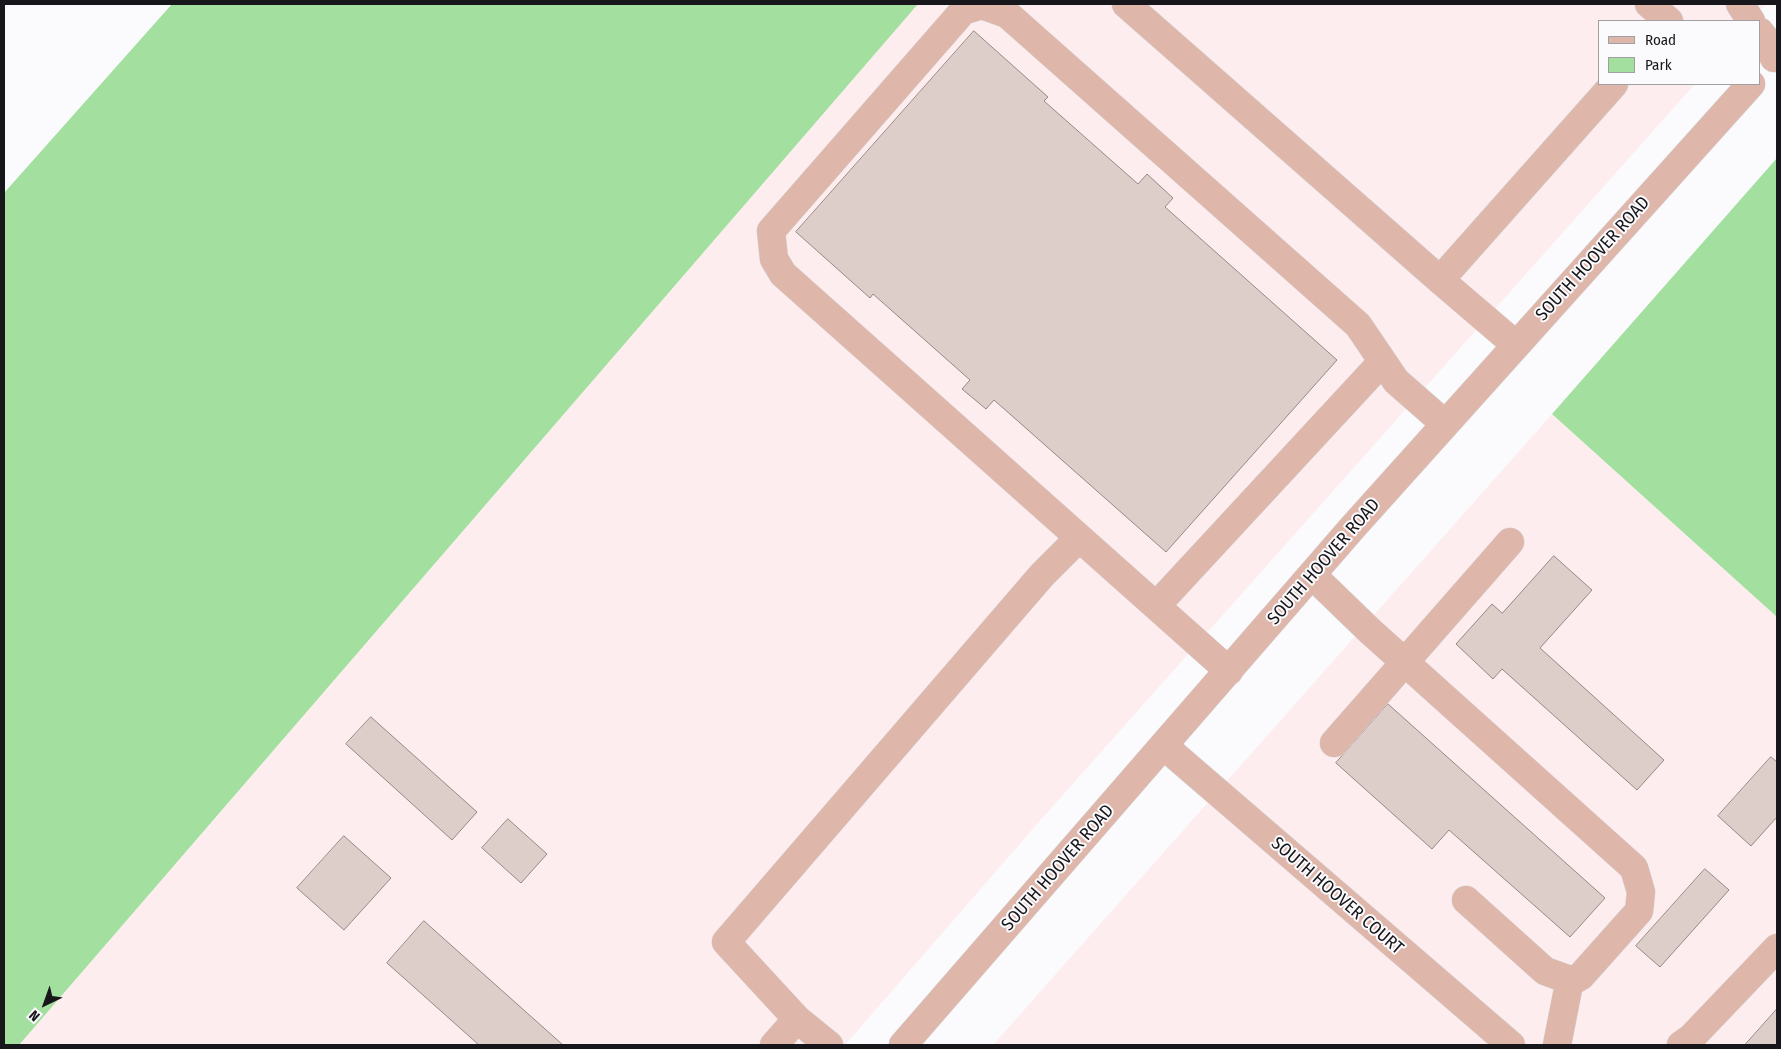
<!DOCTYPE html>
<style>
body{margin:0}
#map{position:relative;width:1781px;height:1049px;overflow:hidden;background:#fbfbfe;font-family:"Fira Sans Condensed",sans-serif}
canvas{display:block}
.frame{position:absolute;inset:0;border:5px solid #17171b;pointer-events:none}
.legend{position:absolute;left:1598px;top:20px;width:162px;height:65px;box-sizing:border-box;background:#fbfbfe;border:1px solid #a0a0a3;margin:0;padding:6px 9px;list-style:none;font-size:15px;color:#17171b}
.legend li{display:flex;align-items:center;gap:10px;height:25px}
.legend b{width:25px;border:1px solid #a0a0a3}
.north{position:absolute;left:20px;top:979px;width:50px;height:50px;-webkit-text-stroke:4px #fbfbfe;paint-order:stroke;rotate:222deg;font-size:14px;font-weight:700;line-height:20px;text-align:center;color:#17171b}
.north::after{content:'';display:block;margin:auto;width:18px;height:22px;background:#17171b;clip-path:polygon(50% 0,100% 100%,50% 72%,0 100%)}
</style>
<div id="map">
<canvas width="1781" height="1049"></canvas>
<div class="frame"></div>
<ul class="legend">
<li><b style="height:6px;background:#deb6aa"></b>Road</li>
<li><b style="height:14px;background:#a3df9e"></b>Park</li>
</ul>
<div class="north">N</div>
</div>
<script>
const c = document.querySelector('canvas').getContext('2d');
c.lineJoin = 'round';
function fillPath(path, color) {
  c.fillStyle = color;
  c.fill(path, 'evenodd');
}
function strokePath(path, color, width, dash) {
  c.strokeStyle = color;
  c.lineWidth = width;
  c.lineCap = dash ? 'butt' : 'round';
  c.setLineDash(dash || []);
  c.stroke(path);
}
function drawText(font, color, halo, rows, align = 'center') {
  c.font = font + ' "Fira Sans Condensed",sans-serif';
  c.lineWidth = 4;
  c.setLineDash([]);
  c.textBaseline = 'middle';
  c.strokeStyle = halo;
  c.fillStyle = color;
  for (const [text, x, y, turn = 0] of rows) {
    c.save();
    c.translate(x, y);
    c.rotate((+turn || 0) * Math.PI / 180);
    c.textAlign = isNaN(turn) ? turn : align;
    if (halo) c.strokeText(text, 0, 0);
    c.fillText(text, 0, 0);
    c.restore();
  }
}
fillPath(new Path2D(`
 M 918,4 L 1766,4 L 1750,21 L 1600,21 L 1600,84 L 1695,84 L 1038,823 L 845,1045 L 19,1045 Z
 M 1552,414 L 1777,617 L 1777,1045 L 993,1045 Z`), '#fdedef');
fillPath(new Path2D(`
 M 172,4 L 918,4 L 19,1045 L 4,1045 L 4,193 Z
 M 1777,158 L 1777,617 L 1552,414 Z`), '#a3df9e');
const building = new Path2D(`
 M 974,31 L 1048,97 L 1044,101 L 1138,184 L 1147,174 L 1173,198 L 1165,207 L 1337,360 L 1166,552 L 994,400 L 986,409 L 962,389 L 970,380 L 873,294 L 870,298 L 796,232 Z
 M 1554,556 L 1592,590 L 1540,648 L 1664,760 L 1637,790 L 1502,669 L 1493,679 L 1456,644 L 1492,604 L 1502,613 Z
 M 1388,704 L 1605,898 L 1570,937 L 1449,830 L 1432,849 L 1336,763 Z
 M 371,717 L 477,812 L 452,840 L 346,744 Z
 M 1771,757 L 1777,762 L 1777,817 L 1751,846 L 1718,816 Z
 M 508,819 L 547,854 L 521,883 L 482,848 Z
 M 344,836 L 391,878 L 344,930 L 297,888 Z
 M 1705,869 L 1729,890 L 1660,967 L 1636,946 Z
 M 424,921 L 563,1045 L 479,1045 L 387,963 Z
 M 1777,1009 L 1777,1045 L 1745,1045 Z`);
fillPath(building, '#ddceca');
strokePath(building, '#978985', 1);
const minor = new Path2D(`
 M 1126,4 L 1440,280
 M 1649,4 L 1669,21
 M 1740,4 L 1751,21
 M 1760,32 L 1767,41 L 1774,58
 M 1516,345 L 1440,280 L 1614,84
 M 1312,575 L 1370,631 L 1634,868 L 1641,892 L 1639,911 L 1581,976 L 1576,979 L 1567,979 L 1545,971 L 1466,900
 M 1156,606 L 1382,362
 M 1229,671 L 783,274 L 774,259 L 771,231 L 963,11 L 982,5 L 1007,14 L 1358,325 L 1396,381 L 1445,424
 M 1334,743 L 1510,542
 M 1164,746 L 1511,1045
 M 797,1019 L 726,942 L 1042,575 L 1079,538
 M 774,1045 L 797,1019 L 829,1045
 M 903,1045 L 1353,527 L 1751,84
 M 1557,1045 L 1570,979
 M 1681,1045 L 1691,1038 L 1777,948`);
strokePath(minor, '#d7d7da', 29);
strokePath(minor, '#deb6aa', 28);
drawText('18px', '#17171b', '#fbfbfe', [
 ["SOUTH HOOVER ROAD",1593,259,-48],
 ["SOUTH HOOVER ROAD",1324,562,-49],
 ["SOUTH HOOVER ROAD",1058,868,-49],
 ["SOUTH HOOVER COURT",1337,896,41]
]);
</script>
